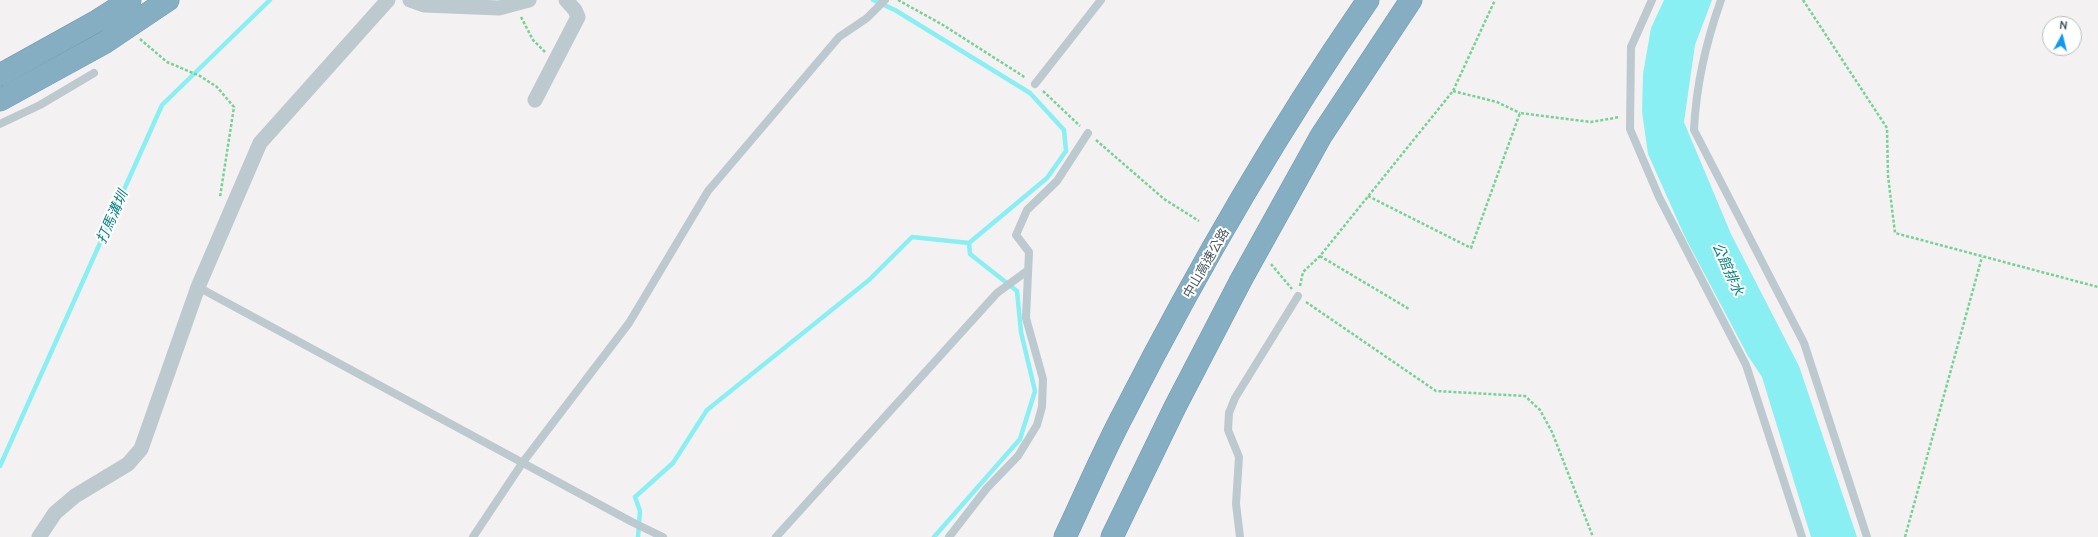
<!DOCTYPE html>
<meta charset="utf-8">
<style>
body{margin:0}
#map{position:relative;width:2098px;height:537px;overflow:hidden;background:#f4f1f2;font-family:Ubuntu,sans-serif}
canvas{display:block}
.north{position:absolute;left:2042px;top:16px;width:40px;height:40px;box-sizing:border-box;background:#fff;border:1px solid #b6bdbf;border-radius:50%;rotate:7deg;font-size:11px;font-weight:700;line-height:16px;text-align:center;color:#485960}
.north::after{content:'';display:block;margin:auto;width:14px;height:18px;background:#0e9af1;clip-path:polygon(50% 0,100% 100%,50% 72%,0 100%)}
</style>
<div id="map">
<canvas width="2098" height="537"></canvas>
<div class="north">N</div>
</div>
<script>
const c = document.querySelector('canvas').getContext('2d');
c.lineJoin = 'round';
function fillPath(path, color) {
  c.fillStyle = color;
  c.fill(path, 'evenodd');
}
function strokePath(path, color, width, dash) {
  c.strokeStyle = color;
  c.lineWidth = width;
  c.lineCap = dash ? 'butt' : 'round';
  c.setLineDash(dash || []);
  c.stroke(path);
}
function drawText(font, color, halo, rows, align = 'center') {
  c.font = font + ' Ubuntu,"Noto Sans TC",sans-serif';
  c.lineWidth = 4;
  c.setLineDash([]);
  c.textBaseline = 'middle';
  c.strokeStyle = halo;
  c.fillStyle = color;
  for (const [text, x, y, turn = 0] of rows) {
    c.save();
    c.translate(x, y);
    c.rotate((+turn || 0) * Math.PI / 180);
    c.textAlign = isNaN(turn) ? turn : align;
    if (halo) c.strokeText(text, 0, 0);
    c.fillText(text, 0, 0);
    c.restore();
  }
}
fillPath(new Path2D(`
 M 1664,0 L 1712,0 L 1695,45 L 1684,122 L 1731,234 L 1799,366 L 1857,537 L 1811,537 L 1762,377 L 1748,356 L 1685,237 L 1648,154 L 1642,112 L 1643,74 L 1651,28 Z`), '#89eff2');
strokePath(new Path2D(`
 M 0,466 L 162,105 L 270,0
 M 638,537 L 640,511 L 635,497 L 673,463 L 707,410 L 869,280 L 912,237 L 969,243 L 1047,178 L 1066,151 L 1064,130 L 1030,93 L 895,10 L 873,0
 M 934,537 L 1020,439 L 1035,391 L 1021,332 L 1017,291 L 970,254 L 969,243`), '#89eff2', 4.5);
const highway = new Path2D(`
 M 0,75 L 97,21 L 130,0
 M 0,100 L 104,43 L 168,0
 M 1065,537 C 1085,495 1103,452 1125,411 C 1197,270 1278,130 1368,0
 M 1112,537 L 1175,407 L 1241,280 L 1321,136 L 1411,0`);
strokePath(highway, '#7199ae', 23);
strokePath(new Path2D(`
 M 898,0 L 943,25 L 1026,78
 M 1803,0 L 1887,128 L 1888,176 L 1895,233 L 2098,287
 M 521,17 L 533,40 L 545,52
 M 140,39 L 167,62 L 200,76 L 217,87 L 234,107 L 220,197
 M 1043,91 L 1080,126
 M 1453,91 L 1497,102 L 1520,113
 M 1096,140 L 1164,199 L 1199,221
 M 1368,196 L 1471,248 L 1520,113 L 1591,122 L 1620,117
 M 1320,256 L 1409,309
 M 1271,264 L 1292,289
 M 1300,286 L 1303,272 L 1320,256 L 1453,91 L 1495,0
 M 1306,302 L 1436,391 L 1525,396 L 1540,410 L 1552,432 L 1593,537
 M 1905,537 L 1982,257`), '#74d393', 2.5, [3, 2]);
strokePath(new Path2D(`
 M 1652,0 L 1631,47 L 1630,129 L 1659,197 L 1746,365 L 1802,537
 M 1721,0 C 1706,42 1696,86 1694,130 L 1804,343 L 1867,537
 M 1035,84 L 1101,0
 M 0,124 L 40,105 L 94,73
 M 198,287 L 632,522 L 663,537
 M 473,537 L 523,462 L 629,323 L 708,191 L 839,37 L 867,18 L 885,0
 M 776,537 L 997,293 L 1027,271
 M 949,537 L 987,488 L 1018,456 L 1037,425 L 1042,407 L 1043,379 L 1026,318 L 1029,252 L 1016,235 L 1027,210 L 1057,181 L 1088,133
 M 1240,537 L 1236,504 L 1239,457 L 1228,430 L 1229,413 L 1235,398 L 1298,296`), '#bcc9ce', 8);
strokePath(new Path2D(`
 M 410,0 L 424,5 L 499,8 L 529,0
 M 535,100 L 578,17 L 575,10 L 566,0
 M 39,537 L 55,513 L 75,496 L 128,464 L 141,449 L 198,287 L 260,143 L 388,0`), '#bcc9ce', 15);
strokePath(highway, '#86aec2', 22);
drawText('13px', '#485960', '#fff', [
 ["中山高速公路",1206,263,-60]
]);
drawText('italic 14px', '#088285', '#fff', [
 ["打馬溝圳",112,217,-66],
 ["公館排水",1728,269,66]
]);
</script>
